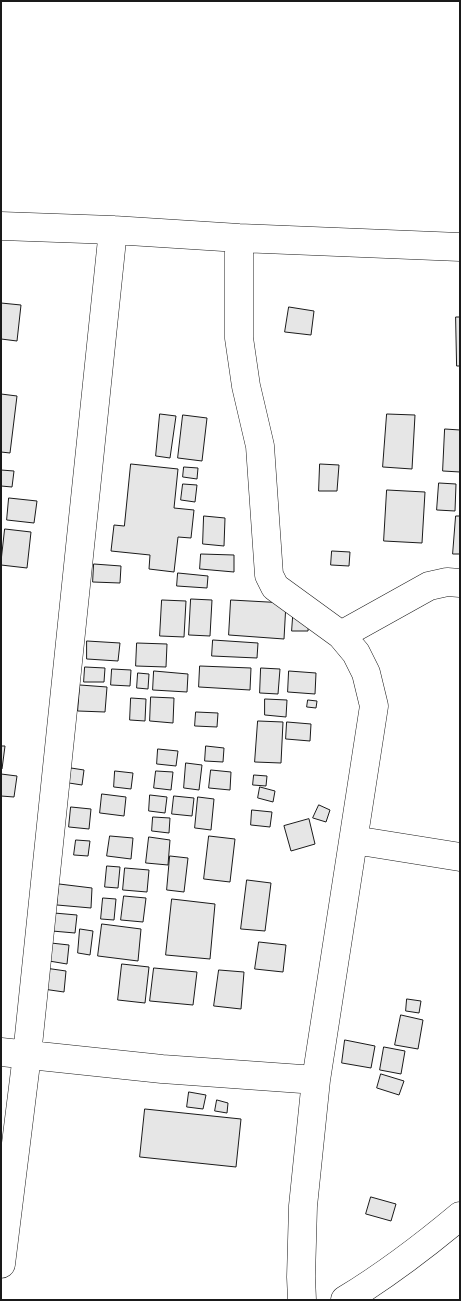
<!DOCTYPE html>
<style>
body{margin:0}
#map{position:relative;width:461px;height:1301px;overflow:hidden;background:#fff;font-family:"Alegreya Sans",sans-serif}
canvas{display:block}
.frame{position:absolute;inset:0;border:2px solid #1a1a1a;pointer-events:none}
</style>
<div id="map">
<canvas width="461" height="1301"></canvas>
<div class="frame"></div>
</div>
<script>
const c = document.querySelector('canvas').getContext('2d');
c.lineJoin = 'round';
function fillPath(path, color) {
  c.fillStyle = color;
  c.fill(path, 'evenodd');
}
function strokePath(path, color, width, dash) {
  c.strokeStyle = color;
  c.lineWidth = width;
  c.lineCap = dash ? 'butt' : 'round';
  c.setLineDash(dash || []);
  c.stroke(path);
}
const building = new Path2D(`
 M 1,303 L 21,305 L 17,341 L 1,339 Z
 M 289,307 L 314,311 L 311,335 L 285,332 Z
 M 456,317 L 460,317 L 460,366 L 457,366 Z
 M 1,394 L 17,396 L 10,453 L 1,452 Z
 M 160,414 L 176,416 L 170,458 L 156,456 Z
 M 387,414 L 415,415 L 412,469 L 383,467 Z
 M 183,415 L 207,418 L 202,461 L 178,458 Z
 M 445,429 L 460,430 L 460,472 L 443,471 Z
 M 131,464 L 178,469 L 174,508 L 194,510 L 191,538 L 178,537 L 174,572 L 149,569 L 150,555 L 111,551 L 114,525 L 124,526 Z
 M 320,464 L 339,465 L 337,491 L 319,491 Z
 M 184,467 L 198,468 L 197,479 L 183,477 Z
 M 1,470 L 14,471 L 12,487 L 1,486 Z
 M 439,483 L 456,484 L 455,511 L 437,510 Z
 M 183,484 L 197,485 L 195,502 L 181,500 Z
 M 387,490 L 425,492 L 422,543 L 384,541 Z
 M 9,498 L 37,501 L 34,523 L 7,520 Z
 M 204,516 L 225,518 L 224,546 L 203,544 Z
 M 456,516 L 460,516 L 460,554 L 453,554 Z
 M 5,529 L 31,532 L 27,568 L 1,565 Z
 M 332,551 L 350,552 L 349,566 L 331,565 Z
 M 201,554 L 234,555 L 234,572 L 200,569 Z
 M 94,564 L 121,566 L 120,583 L 93,582 Z
 M 178,573 L 208,576 L 207,588 L 177,586 Z
 M 191,599 L 212,600 L 210,636 L 189,635 Z
 M 162,600 L 186,601 L 184,637 L 160,636 Z
 M 231,600 L 286,603 L 284,639 L 229,635 Z
 M 293,617 L 309,618 L 308,631 L 292,631 Z
 M 213,640 L 258,643 L 257,658 L 212,656 Z
 M 87,641 L 120,643 L 118,661 L 87,659 Z
 M 137,643 L 167,644 L 166,667 L 136,666 Z
 M 200,666 L 251,668 L 250,690 L 199,687 Z
 M 85,667 L 105,668 L 104,682 L 84,682 Z
 M 261,668 L 280,669 L 278,694 L 260,693 Z
 M 112,669 L 131,670 L 130,686 L 111,685 Z
 M 154,671 L 188,674 L 187,692 L 153,690 Z
 M 289,671 L 316,673 L 315,694 L 288,692 Z
 M 138,673 L 149,674 L 148,689 L 137,688 Z
 M 80,685 L 107,687 L 105,712 L 78,711 Z
 M 151,697 L 174,698 L 173,723 L 150,721 Z
 M 131,698 L 146,699 L 145,721 L 130,720 Z
 M 265,699 L 287,700 L 286,717 L 265,715 Z
 M 308,700 L 317,701 L 316,708 L 307,707 Z
 M 196,712 L 218,713 L 217,727 L 195,726 Z
 M 258,721 L 283,722 L 281,763 L 255,762 Z
 M 287,722 L 311,724 L 310,741 L 286,739 Z
 M 1,746 L 5,746 L 2,769 L 1,769 Z
 M 206,746 L 224,748 L 223,762 L 205,761 Z
 M 158,749 L 178,751 L 176,766 L 157,764 Z
 M 186,763 L 202,765 L 199,790 L 184,788 Z
 M 71,768 L 84,770 L 82,785 L 69,783 Z
 M 211,770 L 231,772 L 230,790 L 209,788 Z
 M 115,771 L 133,773 L 131,789 L 114,787 Z
 M 156,771 L 173,772 L 171,790 L 154,788 Z
 M 1,774 L 17,776 L 14,797 L 1,796 Z
 M 254,775 L 267,776 L 266,786 L 253,785 Z
 M 260,787 L 275,791 L 273,802 L 258,798 Z
 M 102,794 L 126,797 L 124,816 L 100,813 Z
 M 150,795 L 167,797 L 165,813 L 149,811 Z
 M 174,796 L 194,798 L 192,816 L 172,814 Z
 M 198,797 L 214,799 L 211,830 L 195,828 Z
 M 319,805 L 330,810 L 326,822 L 313,818 Z
 M 71,807 L 91,809 L 89,829 L 69,827 Z
 M 252,810 L 272,812 L 270,827 L 251,825 Z
 M 153,817 L 170,818 L 169,833 L 152,831 Z
 M 309,819 L 315,844 L 291,851 L 284,826 Z
 M 110,836 L 133,838 L 131,859 L 107,856 Z
 M 209,836 L 235,839 L 230,882 L 204,879 Z
 M 149,837 L 170,840 L 168,865 L 146,863 Z
 M 76,840 L 90,841 L 88,856 L 74,855 Z
 M 170,856 L 188,858 L 184,892 L 167,890 Z
 M 107,866 L 120,867 L 118,888 L 105,887 Z
 M 125,868 L 149,870 L 147,892 L 123,890 Z
 M 247,880 L 271,883 L 265,931 L 241,929 Z
 M 59,884 L 92,888 L 91,908 L 57,905 Z
 M 124,896 L 146,898 L 143,922 L 121,920 Z
 M 103,898 L 116,899 L 114,920 L 101,919 Z
 M 172,899 L 215,904 L 210,959 L 166,955 Z
 M 54,913 L 77,915 L 75,933 L 52,931 Z
 M 102,924 L 141,929 L 138,961 L 98,956 Z
 M 80,929 L 93,931 L 90,955 L 78,953 Z
 M 259,942 L 286,945 L 283,972 L 255,969 Z
 M 51,943 L 69,945 L 67,964 L 49,961 Z
 M 122,964 L 149,967 L 145,1003 L 118,1000 Z
 M 45,968 L 66,971 L 64,992 L 43,989 Z
 M 154,968 L 197,972 L 193,1005 L 150,1001 Z
 M 219,970 L 244,972 L 241,1009 L 214,1006 Z
 M 407,999 L 421,1001 L 419,1013 L 406,1011 Z
 M 401,1015 L 423,1020 L 418,1049 L 395,1045 Z
 M 345,1040 L 375,1046 L 371,1068 L 342,1063 Z
 M 384,1047 L 405,1051 L 401,1074 L 380,1070 Z
 M 381,1074 L 404,1081 L 399,1095 L 377,1088 Z
 M 189,1092 L 206,1095 L 203,1109 L 187,1107 Z
 M 217,1100 L 228,1103 L 227,1113 L 215,1111 Z
 M 145,1109 L 241,1119 L 236,1167 L 140,1157 Z
 M 371,1197 L 396,1204 L 391,1221 L 366,1214 Z`);
fillPath(building, '#e6e6e6');
strokePath(building, '#1a1a1a', 1);
const minor = new Path2D(`
 M 1,226 L 113,230 L 239,238 L 460,247
 M 239,238 L 239,338 L 246,386 L 260,446 L 269,575 L 275,587 L 341,635 L 356,653 L 366,673 L 374,706 L 316,1080 L 303,1206 L 301,1277 L 302,1300
 M 341,635 L 429,586 L 447,582 L 460,583
 M 354,840 L 460,857
 M 1,1052 L 162,1069 L 316,1080
 M 1,1264 L 27,1055 L 113,230
 M 345,1300 C 386,1275 423,1247 460,1216`);
strokePath(minor, '#1a1a1a', 29);
strokePath(minor, '#fff', 28);
</script>
